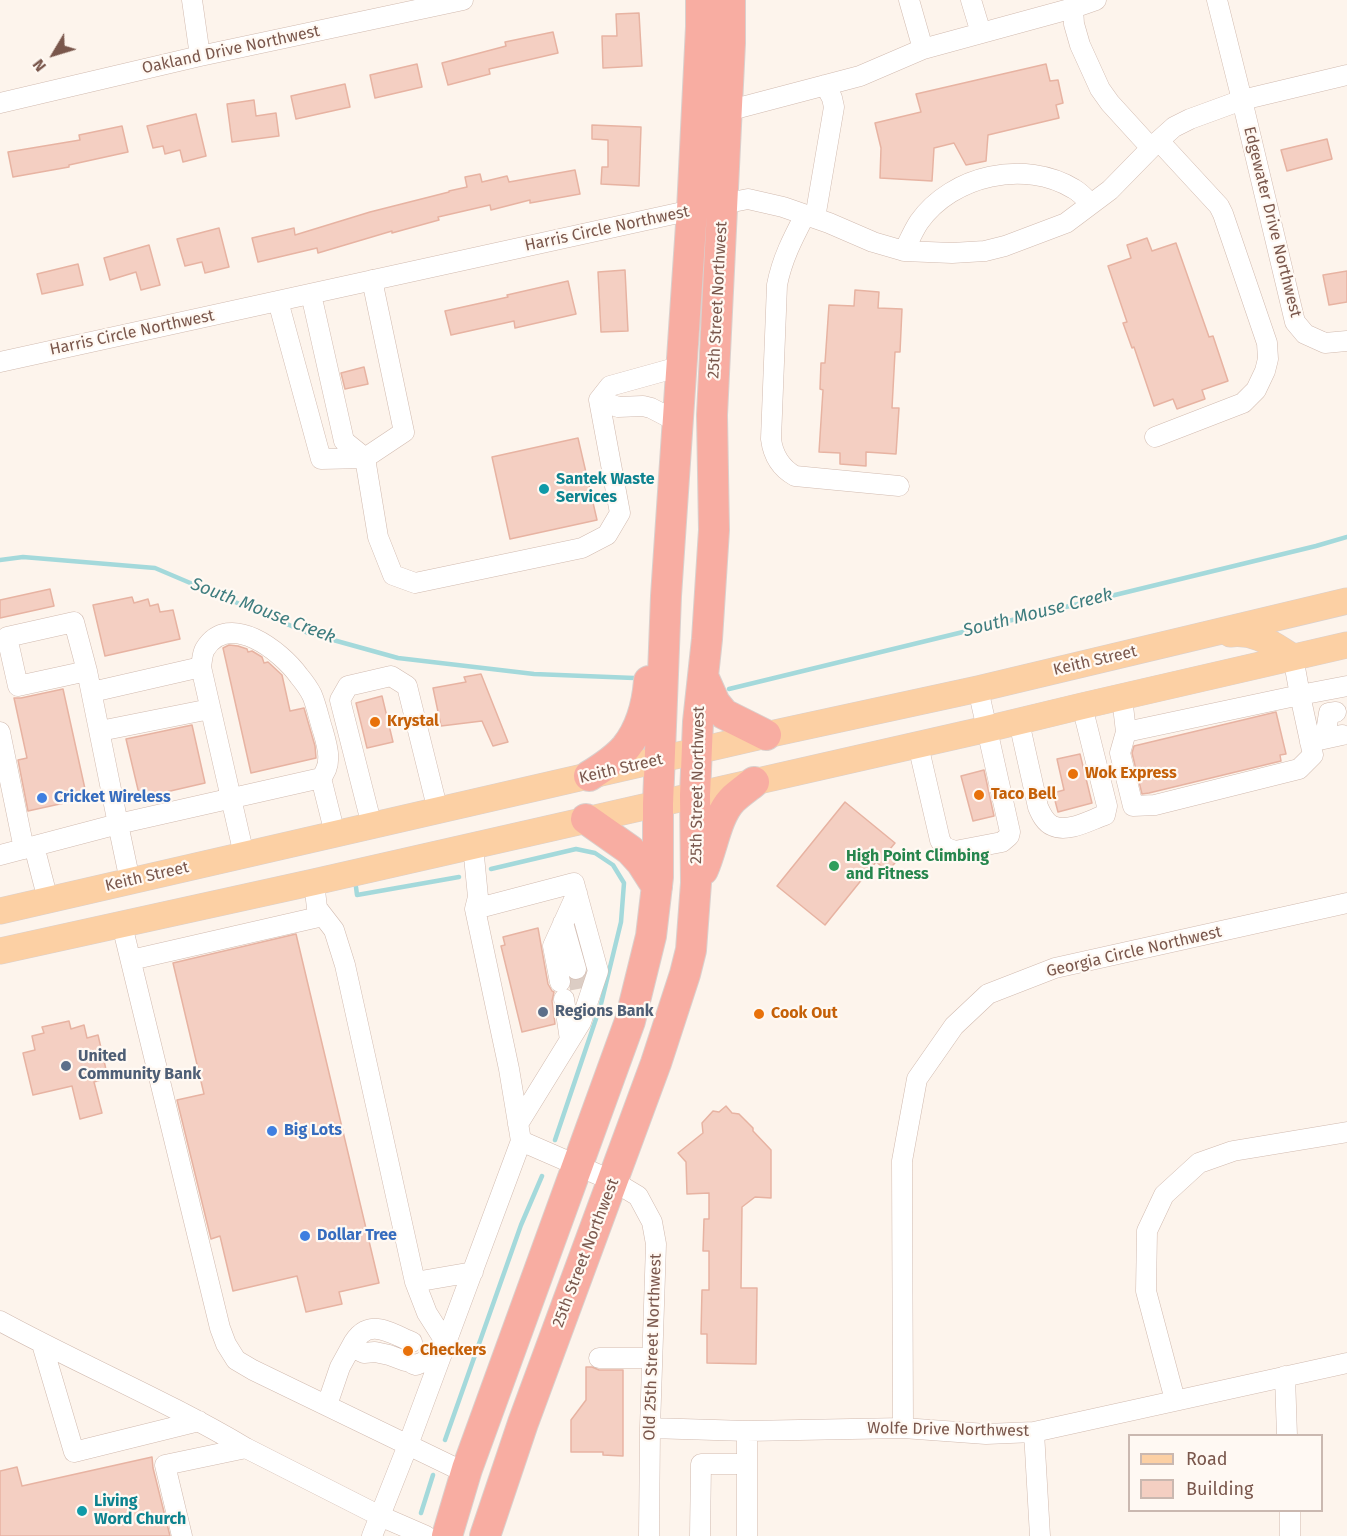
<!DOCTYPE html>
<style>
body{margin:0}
#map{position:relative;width:1347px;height:1536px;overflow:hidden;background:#fdf4ec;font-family:"Fira Sans",sans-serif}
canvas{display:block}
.legend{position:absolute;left:1128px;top:1434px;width:195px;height:78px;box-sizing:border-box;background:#fff9f3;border:2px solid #cab8b0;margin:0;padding:8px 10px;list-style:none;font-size:18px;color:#7a574c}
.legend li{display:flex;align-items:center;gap:12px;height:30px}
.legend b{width:30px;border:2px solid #cab8b0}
.north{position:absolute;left:24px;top:24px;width:60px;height:60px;-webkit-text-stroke:4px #fff9f3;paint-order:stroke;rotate:232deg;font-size:16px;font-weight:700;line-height:24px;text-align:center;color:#7a574c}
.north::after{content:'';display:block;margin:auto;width:21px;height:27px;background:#7a574c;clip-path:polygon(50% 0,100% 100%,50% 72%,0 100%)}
</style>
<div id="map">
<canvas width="1347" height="1536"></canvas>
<ul class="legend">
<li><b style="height:8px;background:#fcd0a4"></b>Road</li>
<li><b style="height:16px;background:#f4cfc2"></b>Building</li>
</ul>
<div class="north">N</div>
</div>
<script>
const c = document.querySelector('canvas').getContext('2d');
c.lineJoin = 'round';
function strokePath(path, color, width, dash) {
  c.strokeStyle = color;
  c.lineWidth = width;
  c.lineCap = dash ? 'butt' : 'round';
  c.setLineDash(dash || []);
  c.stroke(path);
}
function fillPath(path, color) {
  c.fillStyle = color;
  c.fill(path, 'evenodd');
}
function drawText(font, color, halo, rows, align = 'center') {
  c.font = font + ' "Fira Sans",sans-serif';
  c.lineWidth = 4.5;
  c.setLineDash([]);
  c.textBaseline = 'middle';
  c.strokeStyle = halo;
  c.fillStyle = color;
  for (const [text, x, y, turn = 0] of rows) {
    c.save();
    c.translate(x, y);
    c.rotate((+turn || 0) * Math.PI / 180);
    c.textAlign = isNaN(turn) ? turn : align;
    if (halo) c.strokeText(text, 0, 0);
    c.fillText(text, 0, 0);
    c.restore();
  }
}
strokePath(new Path2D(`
 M 0,560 L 23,557 L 155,568 L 308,633 L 398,658 L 534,674 L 634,678
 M 729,689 L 1316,546 L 1347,537
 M 491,869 L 576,849 L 595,853 L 613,865 L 624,883 L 621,922 L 601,1004 L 555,1140
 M 356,887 L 357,895 L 459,877
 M 445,1440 L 521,1225 L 542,1176
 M 421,1513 L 433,1475`), '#a4d9db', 4.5);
const building = new Path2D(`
 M 639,13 L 642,66 L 603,68 L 602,36 L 617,36 L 616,14 Z
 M 553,32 L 558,53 L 489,69 L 490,74 L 448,85 L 442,63 L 506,46 L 505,42 Z
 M 417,64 L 422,87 L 375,98 L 370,75 Z
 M 1046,64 L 1050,81 L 1058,80 L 1063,103 L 1056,105 L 1059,118 L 988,135 L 986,161 L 966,165 L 954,143 L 934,148 L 932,181 L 880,178 L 881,148 L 875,123 L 921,112 L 916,94 Z
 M 345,84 L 350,107 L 296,119 L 291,96 Z
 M 254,100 L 256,116 L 276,113 L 279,136 L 232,142 L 227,104 Z
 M 196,114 L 206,156 L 183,162 L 180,150 L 165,154 L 163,146 L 153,148 L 147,126 Z
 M 592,125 L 641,127 L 639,186 L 601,184 L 602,167 L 608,167 L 608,140 L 592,139 Z
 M 122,126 L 128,152 L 69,165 L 69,167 L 13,177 L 8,152 L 80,140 L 79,135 Z
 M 1327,139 L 1332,159 L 1287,171 L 1281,150 Z
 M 575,170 L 580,194 L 530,203 L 530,200 L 491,210 L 490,205 L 438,217 L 439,220 L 392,233 L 392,231 L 318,253 L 317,248 L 258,262 L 252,238 L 294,228 L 295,235 L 370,212 L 449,192 L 449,191 L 467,187 L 465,177 L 480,174 L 482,182 L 507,176 L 509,182 Z
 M 219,228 L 229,267 L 205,273 L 202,262 L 185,266 L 177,239 Z
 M 1147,238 L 1152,251 L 1176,243 L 1209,337 L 1213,336 L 1228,381 L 1202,390 L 1205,399 L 1177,409 L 1173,399 L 1154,406 L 1134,347 L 1132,348 L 1123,323 L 1127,322 L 1108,266 L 1131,258 L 1127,245 Z
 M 149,245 L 160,285 L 141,290 L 136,272 L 110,280 L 104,258 Z
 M 78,264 L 83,285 L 42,294 L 37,274 Z
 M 625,270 L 628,331 L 601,332 L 598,272 Z
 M 1347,271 L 1347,302 L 1329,305 L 1323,275 Z
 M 568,281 L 576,314 L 515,328 L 514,321 L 451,335 L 445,311 L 508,297 L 507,295 Z
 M 855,290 L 879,292 L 878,308 L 902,309 L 900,352 L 895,352 L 892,408 L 899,408 L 896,454 L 866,452 L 866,466 L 840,464 L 840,453 L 819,452 L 823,390 L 820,389 L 821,363 L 825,363 L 829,305 L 854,306 Z
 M 364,367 L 368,384 L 345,389 L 341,373 Z
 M 578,438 L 597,520 L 510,539 L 492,457 Z
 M 50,589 L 54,606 L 0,618 L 0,600 Z
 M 132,597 L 134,603 L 148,599 L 150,606 L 158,604 L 160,612 L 173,610 L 180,639 L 105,656 L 93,605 Z
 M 229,645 L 238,646 L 247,649 L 248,652 L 252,651 L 262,657 L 264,663 L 268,662 L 282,675 L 290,711 L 304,708 L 315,746 L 316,758 L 251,773 L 223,648 Z
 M 481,674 L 508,742 L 493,746 L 482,721 L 441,726 L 433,688 L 466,682 L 464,677 Z
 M 63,689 L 87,798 L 28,811 L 18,760 L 27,758 L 14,698 L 21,698 Z
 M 382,696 L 393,742 L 367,748 L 356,703 Z
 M 1276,712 L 1286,754 L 1280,755 L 1281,761 L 1149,793 L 1142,794 L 1132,753 L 1134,746 Z
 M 192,725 L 205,783 L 140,798 L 126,739 Z
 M 1080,754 L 1092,803 L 1058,812 L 1053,793 L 1064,790 L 1057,759 Z
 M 984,770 L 994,816 L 973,821 L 961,776 Z
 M 845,802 L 895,843 L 890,849 L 900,857 L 888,871 L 876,862 L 825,925 L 777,886 Z
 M 538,928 L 548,984 L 552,991 L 554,992 L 552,1001 L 555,1024 L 522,1032 L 501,946 L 505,945 L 503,937 Z
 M 296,934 L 379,1283 L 339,1292 L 342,1304 L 306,1312 L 297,1276 L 233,1291 L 220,1236 L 211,1239 L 177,1100 L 204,1094 L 173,963 Z
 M 69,1021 L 71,1029 L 84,1025 L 87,1038 L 98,1035 L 108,1078 L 94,1082 L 102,1113 L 80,1119 L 72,1086 L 33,1095 L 23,1053 L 35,1050 L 32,1036 L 44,1033 L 42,1027 Z
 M 726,1106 L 732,1113 L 739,1114 L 753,1128 L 753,1131 L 771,1150 L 771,1198 L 755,1197 L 742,1207 L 741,1288 L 757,1288 L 756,1364 L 707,1363 L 707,1334 L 701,1334 L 702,1290 L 709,1290 L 709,1251 L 703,1251 L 704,1219 L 709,1219 L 709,1193 L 687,1194 L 686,1162 L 678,1153 L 703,1133 L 702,1123 L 713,1111 L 719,1112 Z
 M 586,1367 L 592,1367 L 599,1370 L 623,1370 L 623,1456 L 603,1455 L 603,1452 L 571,1452 L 571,1420 L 586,1400 Z
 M 152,1457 L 153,1468 L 170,1536 L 0,1536 L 0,1471 L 17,1467 L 22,1486 Z`);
fillPath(building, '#f4cfc2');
strokePath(building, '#e7b3a2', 1.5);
strokePath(new Path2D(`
 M 576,969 L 580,989`), '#dccdc4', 20, [20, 10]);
const minor = new Path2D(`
 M 192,0 L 200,56
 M 909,0 L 923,49
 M 971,0 L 981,33
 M 1096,0 L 1073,8 L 1074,24 L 1080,45 L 1100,89 L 1110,103 L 1151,148
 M 1217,0 L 1242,100 L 1295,322 L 1305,334 L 1325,343 L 1347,341
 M 0,103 L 200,56 L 463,0
 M 727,111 L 860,76 L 923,49 L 1073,8
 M 805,215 C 793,238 782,259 777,285 L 771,439 C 773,455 781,468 795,476 L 899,486
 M 815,218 L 834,107 L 832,98 L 825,85
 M 904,251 C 909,241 913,231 919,222 C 952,175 1025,159 1074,189 C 1081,193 1086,199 1091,204
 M 311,294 L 344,441 L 365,458 L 378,537 L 393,575 L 415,583 L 582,548 L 607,535 L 620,513 L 599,400
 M 278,301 L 321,459 L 365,458 L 404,432 L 372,280
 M 0,362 L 692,210 L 748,199 L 783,207 L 829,223 L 873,242 L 904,251 L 952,253 L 985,251 L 1005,246 L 1066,223 L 1110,190 L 1155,144 L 1174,127 L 1190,119 L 1242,100 L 1347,75
 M 678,422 L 651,408 L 643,406 L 618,407 L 599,400 L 610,386 L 682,366
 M 1155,437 L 1243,403 L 1256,390 L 1265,371 L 1268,359 L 1267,343 L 1223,214 L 1219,206 L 1159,141
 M 1293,657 L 1300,695 L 1347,686
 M 92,692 L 201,667
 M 1122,697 L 1126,732 L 1120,753 L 1133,806 L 1155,805 L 1299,769 L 1313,755 L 1300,695 L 1126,732
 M 1019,722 L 1038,807 C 1041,814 1045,823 1053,826 C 1068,833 1090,820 1105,815 L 1107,806 L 1082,706
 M 100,731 L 210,709
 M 0,732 L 24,849
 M 1325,738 L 1329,713 L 1336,712
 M 1310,742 L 1342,735
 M 918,745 L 940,840 L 944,847 L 955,851 L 1002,842 L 1009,836 L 1010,832 L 978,689
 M 372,826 L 340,700 L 348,686 L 391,676 L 407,686 L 438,811
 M 34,846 L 48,900
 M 0,855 L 118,824 L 87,671 L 74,622 L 7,637 L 18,686 L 87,671
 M 244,855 L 201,667 C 202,662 202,654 205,649 C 229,610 281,651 299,676 C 304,682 309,689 312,695 C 317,707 319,719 323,731 C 328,748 333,765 320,779
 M 130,881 L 118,824 L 321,778 L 335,834
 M 314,882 L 317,908 L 334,930 L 345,965 L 415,1282 L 473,1272
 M 475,909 L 574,883 L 598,971 L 581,1022 L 518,1124
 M 563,923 L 576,969
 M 122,925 L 220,1328 L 226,1344 L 236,1360 L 253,1370 L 466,1473
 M 131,960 L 323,916
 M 560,982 L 553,946 L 577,893
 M 564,999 L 570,1040
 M 521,1141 L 613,1181 L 638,1196 L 652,1222 L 656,1244 L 650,1428 L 649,1536
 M 415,1282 L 427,1313 L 446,1343
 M 0,1321 C 81,1365 167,1401 246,1448
 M 42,1344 L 74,1452 L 199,1421
 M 351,1347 C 367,1316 388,1332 412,1342
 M 599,1358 L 652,1358
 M 413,1364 L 416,1365 L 428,1360 L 438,1364
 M 1285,1376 L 1287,1436
 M 1175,1400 L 1146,1291 L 1147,1231 L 1164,1195 L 1199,1163 L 1233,1151 L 1347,1132
 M 327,1405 L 340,1367 L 351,1347 L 364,1353 L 375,1352 L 389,1355 L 405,1361
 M 650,1428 L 747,1431 L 903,1428 L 986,1434 L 1034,1432 L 1347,1363
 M 903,1428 L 902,1161 L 917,1079 L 954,1026 L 988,994 L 1055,968 L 1347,903
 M 747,1431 L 747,1536
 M 1034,1432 L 1040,1536
 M 1290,1510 L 1290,1536
 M 182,1536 L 165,1465 L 246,1448 L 380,1516 L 426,1536
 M 372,1536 L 408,1445 L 521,1141 L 509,1069 L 475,909 L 478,897 L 473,846
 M 700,1536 L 701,1464 L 747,1464`);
const major = new Path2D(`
 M 1230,634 C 1256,631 1272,644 1293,657
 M 0,911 L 766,735 L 978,689 L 1347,601
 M 0,951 L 314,882 L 987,729 L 1082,706 L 1347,645`);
const highway = new Path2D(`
 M 703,676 L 715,703 L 724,714 L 766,735
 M 589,776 C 602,768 616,759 626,747 C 641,728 647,705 649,681
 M 586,819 L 630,850 L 641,862 L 657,887
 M 703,870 C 713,848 716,817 732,800 C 739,793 747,788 754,782
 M 447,1536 L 467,1469 L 630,1021 L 651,936 L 658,877 L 658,804 L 666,596 L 692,210 L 701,27 L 701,0
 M 485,1536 L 523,1423 L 656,1063 L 685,974 L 691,950 L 696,883 L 695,795 L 698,722 L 707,639 L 714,530 L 712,415 L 730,43 L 730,0`);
strokePath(minor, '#d1baaf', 21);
strokePath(major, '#dad0cd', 27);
strokePath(highway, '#dad0cd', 32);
strokePath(minor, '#fff', 20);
strokePath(major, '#fcd0a4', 26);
strokePath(highway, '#f8ada2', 30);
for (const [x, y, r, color] of [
 [544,489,6,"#0f9aa8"],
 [375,722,6,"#e8710a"],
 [1073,774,6,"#e8710a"],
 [979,795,6,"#e8710a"],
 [42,798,6,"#3f7fe0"],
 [834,866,6,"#2e9e5b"],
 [543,1012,6,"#5c6f8a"],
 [759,1014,6,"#e8710a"],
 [66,1066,6,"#5c6f8a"],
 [272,1131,6,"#3f7fe0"],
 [305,1236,6,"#3f7fe0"],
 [408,1351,6,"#e8710a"],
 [82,1511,6,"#0f9aa8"]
]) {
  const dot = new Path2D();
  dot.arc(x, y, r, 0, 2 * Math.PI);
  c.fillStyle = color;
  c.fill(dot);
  strokePath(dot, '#fff9f3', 2);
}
drawText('16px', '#7a574c', '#fff9f3', [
 ["Oakland Drive Northwest",231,50,-12],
 ["Edgewater Drive Northwest",1272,222,76],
 ["Harris Circle Northwest",607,229,-12],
 ["25th Street Northwest",718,300,-87],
 ["Harris Circle Northwest",132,333,-12],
 ["Keith Street",1095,661,-13],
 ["Keith Street",621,769,-13],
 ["25th Street Northwest",698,785,-89],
 ["Keith Street",147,877,-13],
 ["Georgia Circle Northwest",1134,952,-13],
 ["25th Street Northwest",586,1253,-69],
 ["Old 25th Street Northwest",653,1347,-88],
 ["Wolfe Drive Northwest",948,1430,1]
]);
drawText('bold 16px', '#0d838f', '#fff9f3', [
 ["Santek Waste",556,480],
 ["Services",556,498],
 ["Living",94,1502],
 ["Word Church",94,1520]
], 'left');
drawText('bold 16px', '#c56008', '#fff9f3', [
 ["Krystal",387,722],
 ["Wok Express",1085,774],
 ["Taco Bell",991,795],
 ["Cook Out",771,1014],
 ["Checkers",420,1351]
], 'left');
drawText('bold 16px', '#366cbe', '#fff9f3', [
 ["Cricket Wireless",54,798],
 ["Big Lots",284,1131],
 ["Dollar Tree",317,1236]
], 'left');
drawText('bold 16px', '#27864d', '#fff9f3', [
 ["High Point Climbing",846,857],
 ["and Fitness",846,875]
], 'left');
drawText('bold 16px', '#4e5e75', '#fff9f3', [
 ["Regions Bank",555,1012],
 ["United",78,1057],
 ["Community Bank",78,1075]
], 'left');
drawText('italic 18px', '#3f7d7f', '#fff9f3', [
 ["South Mouse Creek",263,611,21],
 ["South Mouse Creek",1038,613,-14]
]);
</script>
